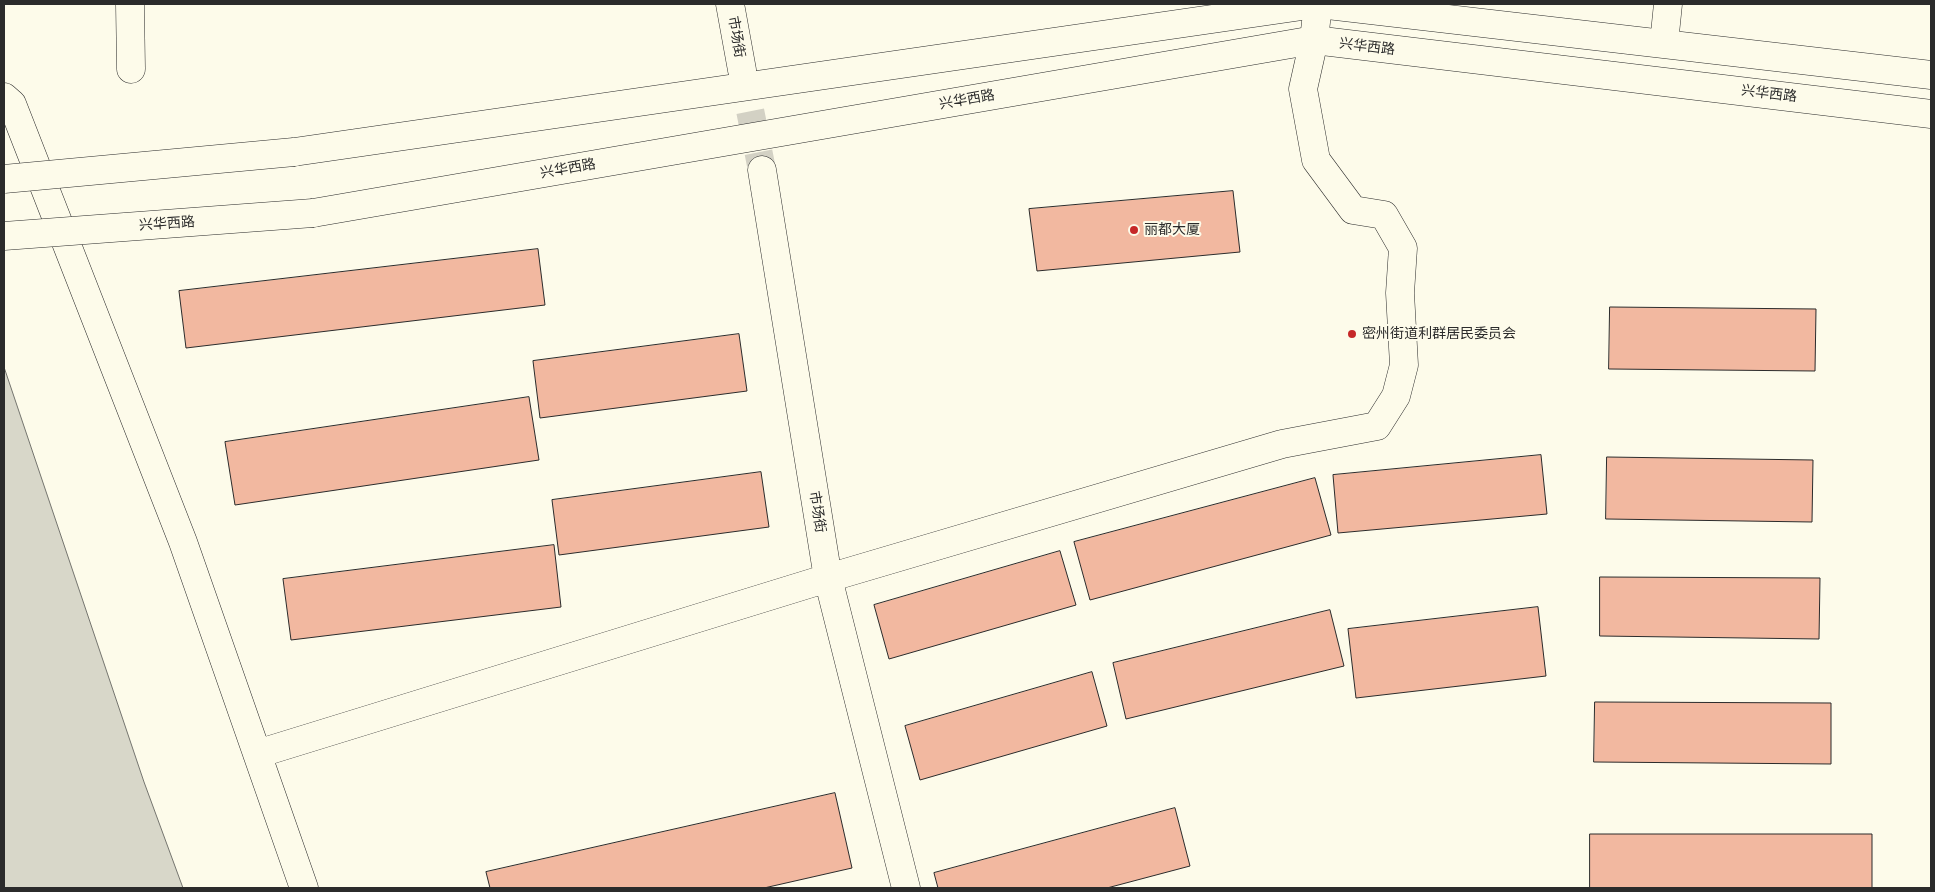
<!DOCTYPE html>
<meta charset="utf-8">
<style>
body{margin:0}
#map{position:relative;width:1935px;height:892px;overflow:hidden;background:#fdfbea;font-family:"Fira Sans",sans-serif}
canvas{display:block}
.frame{position:absolute;inset:0;border:5px solid #2b2b2b;pointer-events:none}
</style>
<div id="map">
<canvas width="1935" height="892"></canvas>
<div class="frame"></div>
</div>
<script>
const c = document.querySelector('canvas').getContext('2d');
c.lineJoin = 'round';
function fillPath(path, color) {
  c.fillStyle = color;
  c.fill(path, 'evenodd');
}
function strokePath(path, color, width, dash) {
  c.strokeStyle = color;
  c.lineWidth = width;
  c.lineCap = dash ? 'butt' : 'round';
  c.setLineDash(dash || []);
  c.stroke(path);
}
function drawText(font, color, halo, rows, align = 'center') {
  c.font = font + ' "Fira Sans","Noto Sans SC",sans-serif';
  c.lineWidth = 4;
  c.setLineDash([]);
  c.textBaseline = 'middle';
  c.strokeStyle = halo;
  c.fillStyle = color;
  for (const [text, x, y, turn = 0] of rows) {
    c.save();
    c.translate(x, y);
    c.rotate((+turn || 0) * Math.PI / 180);
    c.textAlign = isNaN(turn) ? turn : align;
    if (halo) c.strokeText(text, 0, 0);
    c.fillText(text, 0, 0);
    c.restore();
  }
}
const water = new Path2D(`
 M 4,367 L 144,782 L 183,888 L 4,888 Z`);
fillPath(water, '#d8d7c9');
strokePath(water, '#74746e', 1);
const building = new Path2D(`
 M 1233,191 L 1240,252 L 1037,271 L 1029,209 Z
 M 538,249 L 545,305 L 186,348 L 179,291 Z
 M 1610,307 L 1816,309 L 1815,371 L 1609,369 Z
 M 739,334 L 747,391 L 540,418 L 533,361 Z
 M 529,397 L 539,460 L 235,505 L 225,442 Z
 M 1541,455 L 1547,514 L 1338,533 L 1333,475 Z
 M 1607,457 L 1813,460 L 1812,522 L 1606,519 Z
 M 761,472 L 769,527 L 559,555 L 552,500 Z
 M 1315,478 L 1331,535 L 1090,600 L 1074,542 Z
 M 554,545 L 561,607 L 291,640 L 283,579 Z
 M 1060,551 L 1076,605 L 889,659 L 874,605 Z
 M 1600,577 L 1820,578 L 1819,639 L 1600,636 Z
 M 1538,607 L 1546,676 L 1356,698 L 1348,629 Z
 M 1330,610 L 1344,666 L 1126,719 L 1113,663 Z
 M 1092,672 L 1107,726 L 920,780 L 905,726 Z
 M 1595,702 L 1831,703 L 1831,764 L 1594,762 Z
 M 835,793 L 852,868 L 764,888 L 490,888 L 486,872 Z
 M 1175,808 L 1190,866 L 1107,888 L 938,888 L 934,873 Z
 M 1590,834 L 1872,834 L 1872,888 L 1590,888 Z`);
fillPath(building, '#f2b8a0');
strokePath(building, '#2b2b2b', 1);
strokePath(new Path2D(`
 M 742,70 L 762,170`), '#d3d1c4', 28, [28, 14]);
const minor = new Path2D(`
 M 130,4 L 131,69
 M 730,4 L 742,70
 M 1664,43 L 1668,4
 M 4,97 L 12,104 L 183,542 L 304,888
 M 762,170 L 828,578 L 906,888
 M 257,754 L 828,578 L 1282,444 L 1377,426 L 1396,396 L 1404,365 L 1400,293 L 1403,248 L 1384,215 L 1353,210 L 1316,160 L 1303,89 L 1314,40 L 1318,4`);
const major = new Path2D(`
 M 1319,4 L 1931,75
 M 294,152 L 1316,4
 M 313,213 L 1314,40 L 1931,114`);
strokePath(minor, '#2b2b2b', 29);
strokePath(major, '#2b2b2b', 29);
strokePath(minor, '#fdfbea', 28);
strokePath(major, '#fdfbea', 28);
const majorBridge = new Path2D(`
 M 4,179 L 294,152
 M 4,236 L 313,213`);
strokePath(majorBridge, '#2b2b2b', 29, []);
strokePath(majorBridge, '#fdfbea', 28);
for (const [x, y, r, color] of [
 [1134,230,5,"#c62828"],
 [1352,334,5,"#c62828"]
]) {
  const dot = new Path2D();
  dot.arc(x, y, r, 0, 2 * Math.PI);
  c.fillStyle = color;
  c.fill(dot);
  strokePath(dot, '#fdfbea', 2);
}
drawText('14px', '#2b2b2b', '#fdfbea', [
 ["市场街",736,37,80],
 ["兴华西路",1367,47,7],
 ["兴华西路",1769,94,7],
 ["兴华西路",967,100,-10],
 ["兴华西路",568,169,-10],
 ["兴华西路",167,224,-4],
 ["市场街",817,512,81]
]);
drawText('14px', '#2b2b2b', '#fdfbea', [
 ["丽都大厦",1144,230],
 ["密州街道利群居民委员会",1362,334]
], 'left');
</script>
